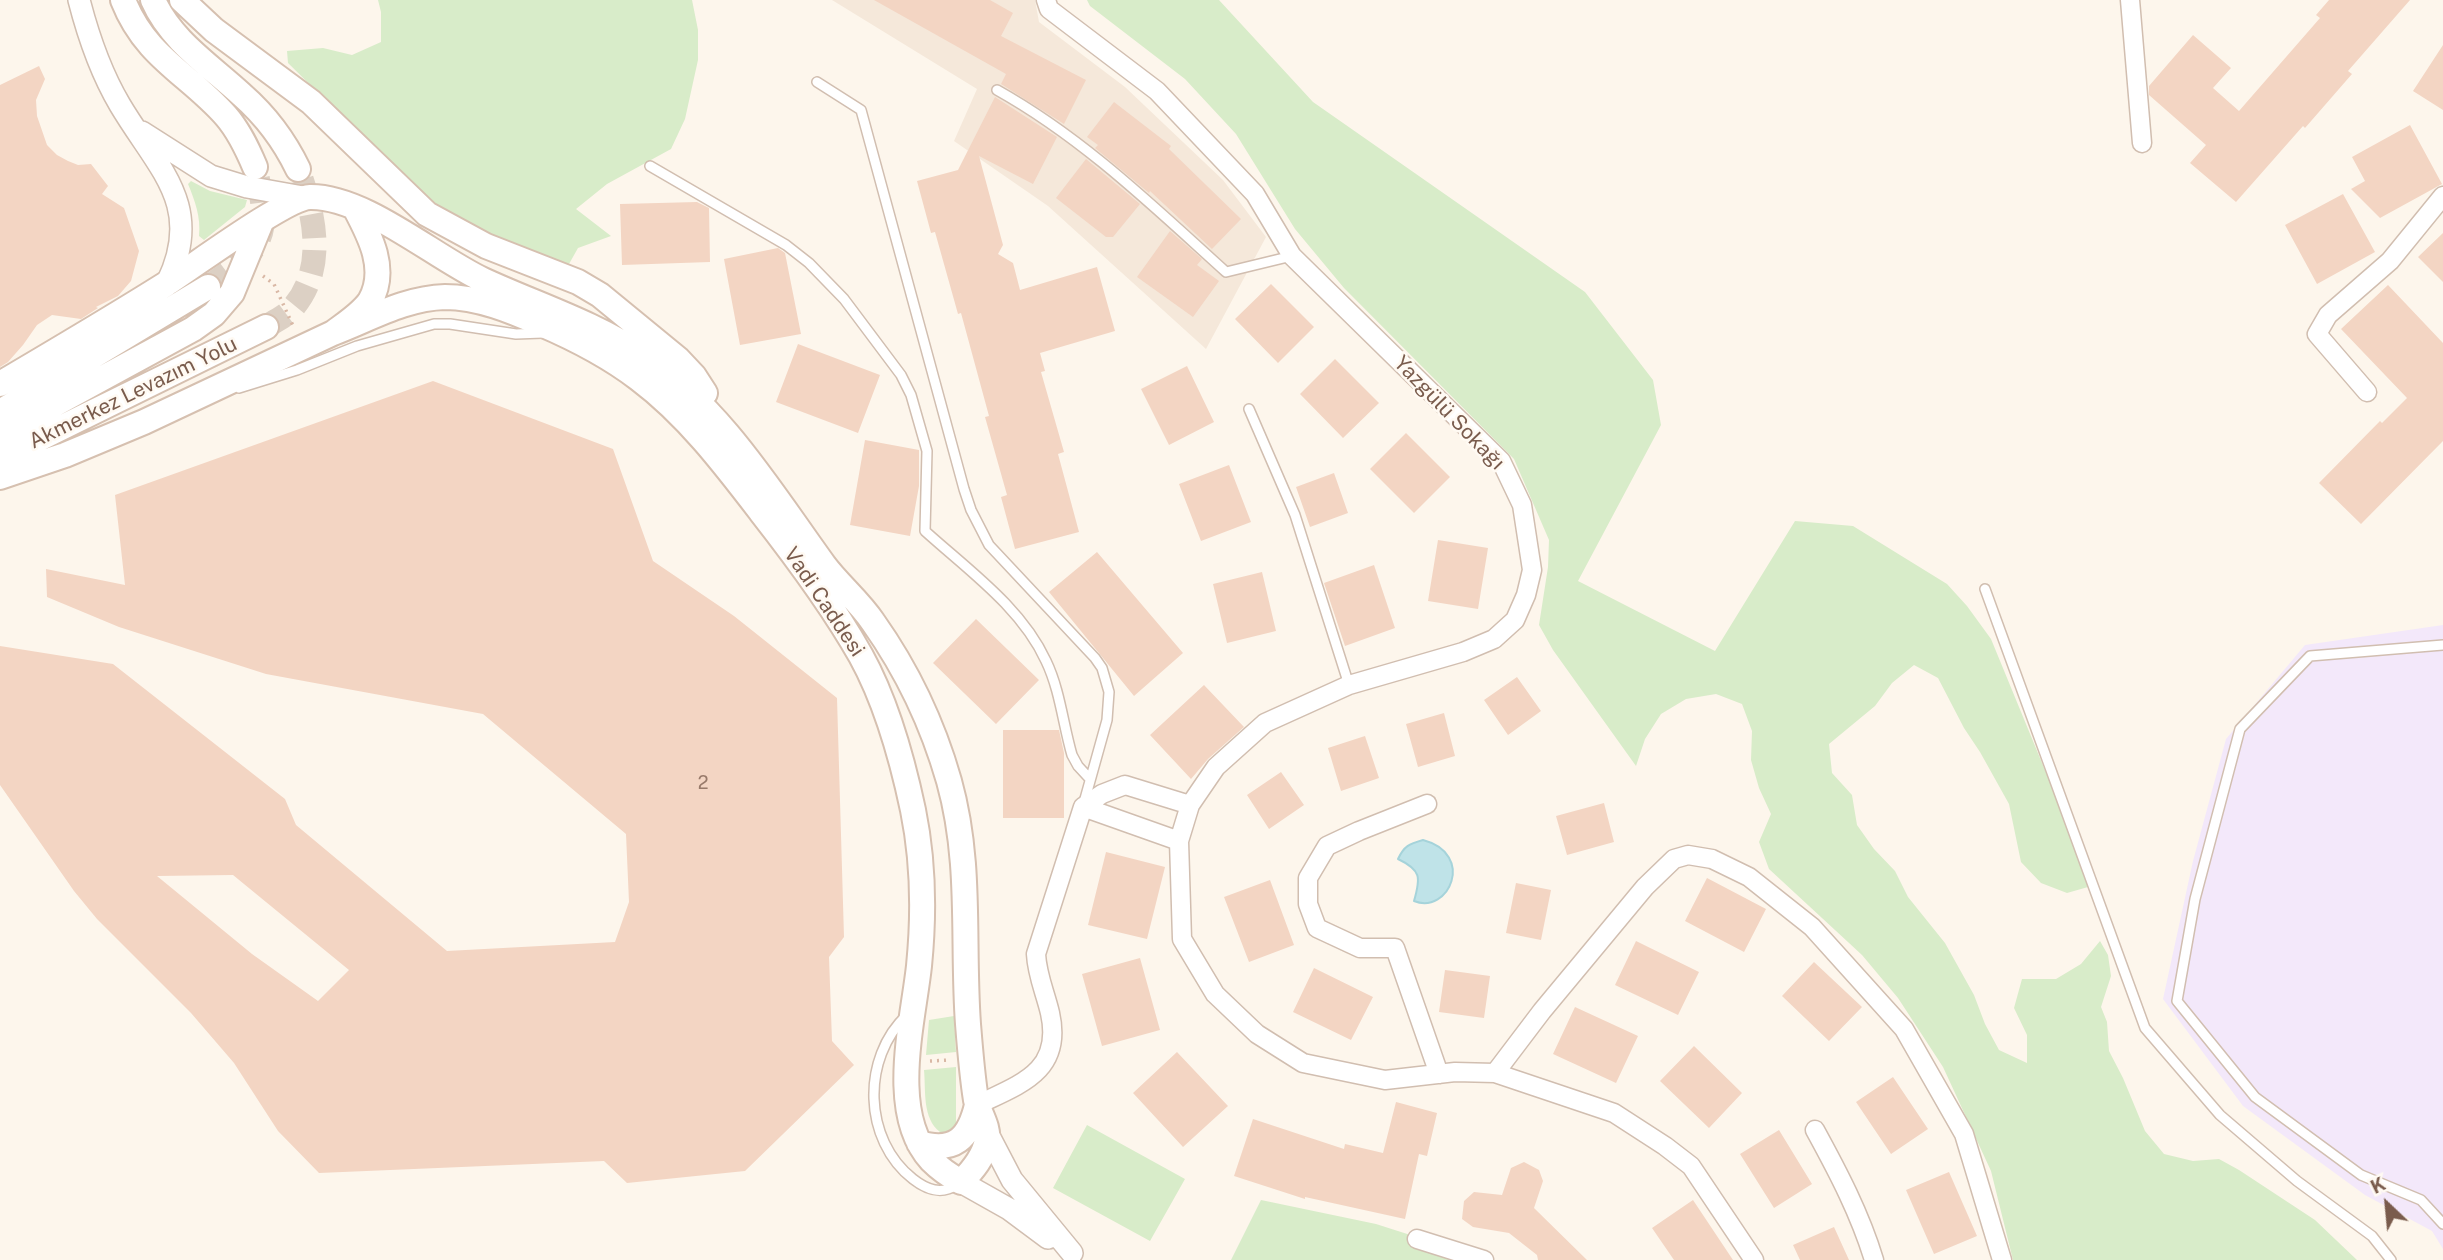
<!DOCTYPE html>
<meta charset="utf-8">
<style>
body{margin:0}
#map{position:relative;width:2443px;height:1260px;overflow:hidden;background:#fdf6ec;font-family:"Public Sans",sans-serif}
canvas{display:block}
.north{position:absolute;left:2352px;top:1169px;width:70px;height:70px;-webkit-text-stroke:5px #fffaf3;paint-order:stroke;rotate:334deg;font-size:19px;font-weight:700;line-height:28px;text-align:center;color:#7a5c4d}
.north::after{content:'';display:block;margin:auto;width:24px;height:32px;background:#7a5c4d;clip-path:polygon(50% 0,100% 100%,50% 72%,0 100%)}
</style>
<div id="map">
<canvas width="2443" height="1260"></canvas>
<div class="north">K</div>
</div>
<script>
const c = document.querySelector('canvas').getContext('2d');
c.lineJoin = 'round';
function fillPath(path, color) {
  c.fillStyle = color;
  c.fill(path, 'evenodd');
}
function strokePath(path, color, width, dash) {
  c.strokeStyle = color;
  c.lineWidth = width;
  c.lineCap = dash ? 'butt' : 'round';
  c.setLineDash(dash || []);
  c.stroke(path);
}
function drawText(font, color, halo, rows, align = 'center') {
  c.font = font + ' "Public Sans",sans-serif';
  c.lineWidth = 5;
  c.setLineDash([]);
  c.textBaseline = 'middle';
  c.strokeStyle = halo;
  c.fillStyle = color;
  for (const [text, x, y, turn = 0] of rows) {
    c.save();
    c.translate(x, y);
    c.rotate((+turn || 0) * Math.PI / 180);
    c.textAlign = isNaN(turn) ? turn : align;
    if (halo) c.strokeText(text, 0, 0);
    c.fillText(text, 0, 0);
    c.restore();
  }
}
fillPath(new Path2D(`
 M 832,0 L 1035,0 L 1039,22 L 1125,87 L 1223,180 L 1266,237 L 1206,349 L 1048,206 L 954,141 L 977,89 Z`), '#f5e8da');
fillPath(new Path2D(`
 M 2443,625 L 2443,1249 L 2432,1231 L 2365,1195 L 2243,1106 L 2163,999 L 2193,861 L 2226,739 L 2305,645 Z`), '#f3e8fa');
fillPath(new Path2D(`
 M 378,0 L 692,0 L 698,30 L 698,60 L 685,119 L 671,149 L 607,184 L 576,209 L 611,236 L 578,248 L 569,264 L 481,232 L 441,214 L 288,63 L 287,51 L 323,48 L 352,55 L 381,42 L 381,12 Z
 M 1087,0 L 1219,0 L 1313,102 L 1585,292 L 1653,380 L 1661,425 L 1578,581 L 1715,651 L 1795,521 L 1853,526 L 1947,584 L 1967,606 L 1991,639 L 2070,831 L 2088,887 L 2067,893 L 2041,883 L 2021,862 L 2009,804 L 1980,752 L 1964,728 L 1938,678 L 1914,665 L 1892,683 L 1875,706 L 1829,744 L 1832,773 L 1852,795 L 1857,825 L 1874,849 L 1895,871 L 1908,897 L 1945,943 L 1974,995 L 1985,1024 L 1999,1050 L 2027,1063 L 2027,1035 L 2014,1008 L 2022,979 L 2056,979 L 2081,964 L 2100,941 L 2108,955 L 2111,976 L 2101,1007 L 2107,1022 L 2109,1051 L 2123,1078 L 2145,1131 L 2164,1154 L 2193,1161 L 2219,1159 L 2239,1170 L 2315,1220 L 2357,1260 L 2013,1260 L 1991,1171 L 1943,1067 L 1898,998 L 1862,955 L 1769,869 L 1759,842 L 1771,814 L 1759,788 L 1751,760 L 1752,731 L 1742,704 L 1716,694 L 1686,699 L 1661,714 L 1645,739 L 1636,766 L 1553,650 L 1539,625 L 1548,567 L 1549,540 L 1514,459 L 1344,288 L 1295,229 L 1236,134 L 1185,79 L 1090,6 Z
 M 191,181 L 210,191 L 247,200 L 245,207 L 204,240 L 199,236 C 201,217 195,201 188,184 Z
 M 954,1016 L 956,1052 L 926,1055 L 929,1020 Z
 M 956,1067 L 956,1127 L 949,1132 L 940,1132 C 922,1118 926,1091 924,1070 Z
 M 1087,1125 L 1185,1179 L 1150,1241 L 1053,1188 Z
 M 1261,1200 L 1376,1224 L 1426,1240 L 1472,1260 L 1231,1260 Z`), '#d8ecc9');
const water = new Path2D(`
 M 1423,840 C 1476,854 1449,915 1414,901 C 1421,877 1421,870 1398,859 C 1404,846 1409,844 1423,840 Z`);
fillPath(water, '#bfe3e8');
strokePath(water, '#a5d3da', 2);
fillPath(new Path2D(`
 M 874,0 L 990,0 L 1013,13 L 1001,36 L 1086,80 L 1064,124 L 1001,84 L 1006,74 Z
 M 2329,0 L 2410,0 L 2348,71 L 2352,74 L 2305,128 L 2303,126 L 2236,202 L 2190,163 L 2206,145 L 2149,95 L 2149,86 L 2193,35 L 2231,68 L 2213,88 L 2239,111 L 2320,18 L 2316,15 Z
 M 2443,45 L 2443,110 L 2413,91 Z
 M 39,66 L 45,79 L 36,100 L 37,116 L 47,145 L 57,155 L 68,161 L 78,165 L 91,164 L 108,186 L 102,194 L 124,208 L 139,251 L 131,281 L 118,296 L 96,307 L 98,308 L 81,319 L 52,315 L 37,325 L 23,345 L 8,362 L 0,367 L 0,85 Z
 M 995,97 L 1057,137 L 1033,184 L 979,156 L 1003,245 L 998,254 L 1013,263 L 1020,290 L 1097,267 L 1115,331 L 1040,353 L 1045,371 L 1041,372 L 1064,452 L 1058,454 L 1079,532 L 1015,549 L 1001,497 L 1007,495 L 985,417 L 989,416 L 961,313 L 958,314 L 935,232 L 931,233 L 917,181 L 958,170 Z
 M 1114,102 L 1171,146 L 1169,149 L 1241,219 L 1212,249 L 1150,191 L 1149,193 L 1095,148 L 1098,145 L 1087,137 Z
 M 2410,125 L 2442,184 L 2380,218 L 2351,189 L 2365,181 L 2352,157 Z
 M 1086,159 L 1140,204 L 1113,237 L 1106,237 L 1056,198 Z
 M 2343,194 L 2375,252 L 2317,284 L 2285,225 Z
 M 697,202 L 709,208 L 710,262 L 622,265 L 620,204 Z
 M 1170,231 L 1202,259 L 1197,265 L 1219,281 L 1193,317 L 1137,277 Z
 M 2443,233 L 2443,282 L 2418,257 Z
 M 778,248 L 785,253 L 801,334 L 740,345 L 724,259 Z
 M 1271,284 L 1314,327 L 1278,363 L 1235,319 Z
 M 2388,285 L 2443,343 L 2443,441 L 2361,524 L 2319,483 L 2380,421 L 2382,423 L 2407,398 L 2341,329 Z
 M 798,344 L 880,375 L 858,433 L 776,402 Z
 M 1335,359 L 1379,403 L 1343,438 L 1300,394 Z
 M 1187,366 L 1214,422 L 1169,445 L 1141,389 Z
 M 433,381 L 613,449 L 653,561 L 734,616 L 837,698 L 844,937 L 829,957 L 832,1041 L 854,1065 L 745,1171 L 627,1183 L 604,1161 L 319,1173 L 278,1131 L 234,1063 L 191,1013 L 97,919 L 74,891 L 0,785 L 0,646 L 113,664 L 285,799 L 296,825 L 447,951 L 615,942 L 629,902 L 626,834 L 483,714 L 266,674 L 119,627 L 47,597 L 46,569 L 125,585 L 115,495 ZM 233,875 L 349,970 L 318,1001 L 252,954 L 157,876 Z
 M 1406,433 L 1450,477 L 1414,513 L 1370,469 Z
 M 865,440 L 919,450 L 919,486 L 910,536 L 850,525 Z
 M 1229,465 L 1251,522 L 1201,541 L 1179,484 Z
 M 1334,473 L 1348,513 L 1310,527 L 1296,487 Z
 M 1438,540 L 1488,548 L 1478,609 L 1428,601 Z
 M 1097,552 L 1183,653 L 1134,696 L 1049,592 Z
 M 1374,565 L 1395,628 L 1345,646 L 1324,583 Z
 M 1262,572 L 1276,631 L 1227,643 L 1213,584 Z
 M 976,619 L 1039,680 L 996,724 L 933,663 Z
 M 1517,677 L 1541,711 L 1508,735 L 1484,700 Z
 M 1204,685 L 1244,727 L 1208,759 L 1191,779 L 1150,735 Z
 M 1444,713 L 1455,756 L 1418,767 L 1406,724 Z
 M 1003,730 L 1059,730 L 1064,753 L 1064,818 L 1003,818 Z
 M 1365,736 L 1379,778 L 1341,791 L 1328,748 Z
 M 1281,772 L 1304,805 L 1269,829 L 1247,795 Z
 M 1604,803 L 1614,842 L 1567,855 L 1556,816 Z
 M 1106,852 L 1165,867 L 1147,939 L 1088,925 Z
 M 1707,878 L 1766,909 L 1744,952 L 1685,921 Z
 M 1270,880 L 1294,945 L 1249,962 L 1224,897 Z
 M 1516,883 L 1551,890 L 1541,940 L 1506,933 Z
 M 1636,941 L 1699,972 L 1678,1015 L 1615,985 Z
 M 1140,958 L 1160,1030 L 1102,1046 L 1082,974 Z
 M 1814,962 L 1862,1007 L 1829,1041 L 1782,996 Z
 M 1314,968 L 1373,997 L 1351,1040 L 1293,1012 Z
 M 1445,970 L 1490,976 L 1484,1018 L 1439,1012 Z
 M 1575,1007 L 1638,1036 L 1616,1083 L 1553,1054 Z
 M 1694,1046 L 1742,1093 L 1709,1128 L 1660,1081 Z
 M 1177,1052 L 1228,1106 L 1183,1147 L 1133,1093 Z
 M 1893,1077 L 1928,1129 L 1891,1154 L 1856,1102 Z
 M 1396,1102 L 1437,1113 L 1427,1156 L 1419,1154 L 1405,1219 L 1305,1197 L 1305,1199 L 1234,1176 L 1253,1119 L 1344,1149 L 1345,1144 L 1383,1153 Z
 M 1779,1130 L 1812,1184 L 1774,1208 L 1740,1154 Z
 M 1524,1162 L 1539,1170 L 1543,1181 L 1534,1208 L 1587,1260 L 1538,1260 L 1537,1255 L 1509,1233 L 1473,1227 L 1462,1219 L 1464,1201 L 1474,1192 L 1502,1195 L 1511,1168 Z
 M 1949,1172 L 1977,1236 L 1934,1254 L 1906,1190 Z
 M 1693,1200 L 1733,1260 L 1674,1260 L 1652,1228 Z
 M 1834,1227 L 1849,1260 L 1800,1260 L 1793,1245 Z`), '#f3d5c3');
strokePath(new Path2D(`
 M 208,287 C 265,248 272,235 255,167
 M 266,327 C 273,322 282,318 289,312 C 328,272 315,215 298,169`), '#dcd0c4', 24, [24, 12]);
const service = new Path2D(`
 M 817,82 L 861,110 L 964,489 L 971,510 L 989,545 L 1095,658 L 1102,668 L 1109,692 L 1107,720 L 1083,806
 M 997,90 C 1083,138 1153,206 1226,272 L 1292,256
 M 650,166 L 786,245 L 809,263 L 844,299 L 901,375 L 911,395 L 927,451 L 925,531 C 968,570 1021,607 1046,661 C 1060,690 1063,724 1072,755 L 1078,766 L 1090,779
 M 239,388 L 297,370 L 357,346 L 434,324 L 450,324 L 516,334 L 543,333
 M 1249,409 L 1295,515 L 1349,685
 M 1985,589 L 2145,1028 L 2220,1115 L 2297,1181 L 2372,1236 L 2391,1260
 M 2443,645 L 2310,656 L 2240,729 L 2195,899 L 2177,1001 L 2255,1097 L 2361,1175 L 2421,1200 L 2443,1224
 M 907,1015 C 861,1058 863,1140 913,1179 C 927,1190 941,1195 957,1185`);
const minor = new Path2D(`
 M 1046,0 L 1049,9 L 1157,91 L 1255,194 L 1292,256 L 1501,461 L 1522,505 L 1532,570 L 1526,595 L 1515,620 L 1494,639 L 1463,652 L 1349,685 L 1265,723 L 1216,767 L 1190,805 L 1179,841 L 1182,939 L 1215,994 L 1257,1034 L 1303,1063 L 1385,1080 L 1455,1072 L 1495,1073 L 1614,1113 L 1665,1146 L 1691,1166 L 1754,1260
 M 2130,0 L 2142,143
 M 2367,392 L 2317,334 L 2328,315 L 2390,261 L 2443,196
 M 1427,804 L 1359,831 L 1327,846 L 1308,878 L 1308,904 L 1317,928 L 1360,948 L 1395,948 L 1439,1074
 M 1083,807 L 1102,794 L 1125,785 L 1190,805
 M 1083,807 L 1179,841
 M 1495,1073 L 1542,1011 L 1645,887 L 1674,859 L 1688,855 L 1712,859 L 1749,877 L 1812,927 L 1904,1029 L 1964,1134 L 2002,1260
 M 977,1105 C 1021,1084 1063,1071 1050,1013 C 1045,992 1037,975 1036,954 L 1083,807
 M 1815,1130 C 1838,1172 1860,1214 1874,1260
 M 1417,1239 L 1484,1260`);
const tertiary = new Path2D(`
 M 79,0 C 88,35 101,73 120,105 C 158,169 205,205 167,283
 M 142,132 L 211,176 L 247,187 L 303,197
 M 988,1134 L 1012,1180 L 1072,1253
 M 961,1182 L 1009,1209 L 1048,1238`);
const secondary = new Path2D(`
 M 123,0 C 146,58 188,73 226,116 C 239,131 247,148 255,167
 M 153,0 C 171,41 211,66 242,95 C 266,116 284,140 298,169
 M 182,0 L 214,30 L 311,102 L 427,214 L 486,246 L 578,282 L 600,295 L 678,359 L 694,376 L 705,393
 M 0,384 C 56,351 112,318 166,284 C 193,267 285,198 310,197 C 364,196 434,257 483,280 C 537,305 593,322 643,356 C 721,409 769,489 824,565 C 839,585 859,601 873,622 C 907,670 933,725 949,781 C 972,863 962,941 968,1024 C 970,1049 972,1075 976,1100 C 979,1113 989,1126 987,1140 C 984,1157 973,1170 961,1182 C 950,1176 940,1169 931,1160 C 888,1113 913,1022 919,966 C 924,916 923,859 913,810 C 902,758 887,703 861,656 C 833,606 797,558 761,512 C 725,465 687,415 639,379 C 609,356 576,339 541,324 C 512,311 478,297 445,297 C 405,298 370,319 333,333
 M 0,412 L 208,287
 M 0,434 L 193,329 L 214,314 L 232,293 L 262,220
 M 0,458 L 266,327
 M 0,477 L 65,455 L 144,422 L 333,333 C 345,324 361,314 370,301 C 388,270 370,236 355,208
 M 919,1143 C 954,1153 969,1139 977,1105`);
strokePath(service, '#d1beb0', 12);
strokePath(minor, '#d1beb0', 21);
strokePath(tertiary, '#d1beb0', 24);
strokePath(secondary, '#d6c0b0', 28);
strokePath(new Path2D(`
 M 263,276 L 274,284 L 294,328
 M 930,1061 L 950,1060`), '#d9b8a5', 3.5, [2, 5]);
strokePath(service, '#fff', 9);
strokePath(minor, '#fff', 18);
strokePath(tertiary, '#fff', 21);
strokePath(secondary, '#fff', 24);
drawText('18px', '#987a6a', null, [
 ["2",703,783]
]);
drawText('21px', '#7a5c4d', '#fffaf3', [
 ["Akmerkez Levazım Yolu",133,393,-26],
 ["Yazgülü Sokağı",1449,413,46],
 ["Vadi Caddesi",824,602,56]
]);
</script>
